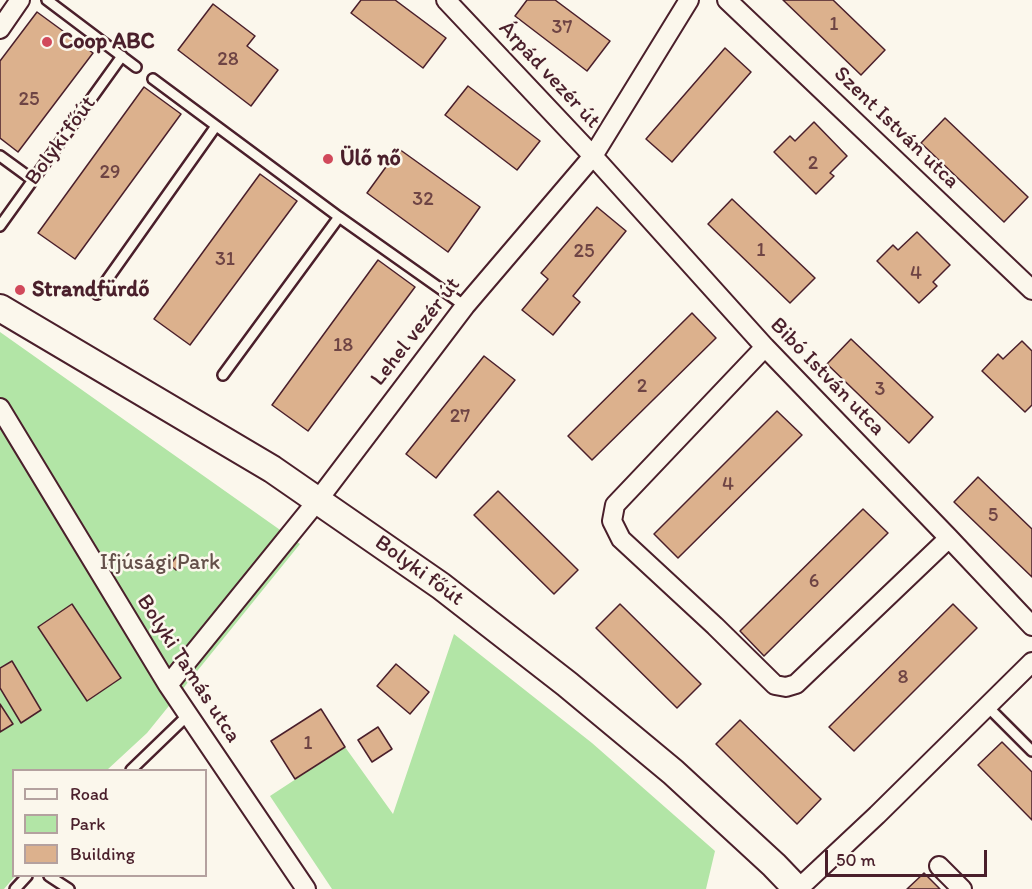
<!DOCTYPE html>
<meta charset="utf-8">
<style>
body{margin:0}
#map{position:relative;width:1032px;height:889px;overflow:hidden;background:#fbf7ec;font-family:Itim,sans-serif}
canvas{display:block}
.legend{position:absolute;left:12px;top:769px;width:195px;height:108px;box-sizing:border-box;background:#fbf7ec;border:2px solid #b4a19f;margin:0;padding:8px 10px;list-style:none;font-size:18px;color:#4a1f2b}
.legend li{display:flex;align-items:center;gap:12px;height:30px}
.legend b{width:30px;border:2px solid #b4a19f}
.scale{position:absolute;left:825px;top:850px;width:162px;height:27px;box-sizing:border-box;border:3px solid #4a1f2b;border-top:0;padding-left:8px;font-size:18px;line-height:21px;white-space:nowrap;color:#4a1f2b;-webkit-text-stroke:4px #fbf7ec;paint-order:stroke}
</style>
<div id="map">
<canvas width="1032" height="889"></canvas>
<ul class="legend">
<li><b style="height:8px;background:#fbf7ec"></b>Road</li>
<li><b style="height:16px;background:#b2e5a6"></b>Park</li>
<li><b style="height:16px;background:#dcb18d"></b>Building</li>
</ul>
<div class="scale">50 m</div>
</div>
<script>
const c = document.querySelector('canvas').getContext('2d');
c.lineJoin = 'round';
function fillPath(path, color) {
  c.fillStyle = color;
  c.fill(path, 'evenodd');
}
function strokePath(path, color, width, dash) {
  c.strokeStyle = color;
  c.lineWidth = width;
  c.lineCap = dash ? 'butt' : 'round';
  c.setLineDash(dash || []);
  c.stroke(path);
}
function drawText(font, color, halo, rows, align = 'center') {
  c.font = font + ' Itim,sans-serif';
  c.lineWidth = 5;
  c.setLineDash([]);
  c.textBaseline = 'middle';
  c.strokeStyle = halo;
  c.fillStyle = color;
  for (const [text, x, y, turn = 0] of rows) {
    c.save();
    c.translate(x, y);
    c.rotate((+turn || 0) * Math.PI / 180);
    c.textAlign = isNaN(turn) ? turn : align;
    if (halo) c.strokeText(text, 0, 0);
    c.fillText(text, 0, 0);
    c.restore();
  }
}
fillPath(new Path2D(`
 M 0,332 L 300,544 L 147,733 L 107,770 L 14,770 L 15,876 L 4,889 L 0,889 Z
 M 454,634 L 592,743 L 715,851 L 706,889 L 332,889 L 270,796 L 345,747 L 393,814 Z`), '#b2e5a6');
const building = new Path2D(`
 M 361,0 L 395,0 L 446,38 L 423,68 L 351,13 Z
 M 527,0 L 555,0 L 610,41 L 587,71 L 515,16 Z
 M 783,0 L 833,0 L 885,50 L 861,75 Z
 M 213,4 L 255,36 L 247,46 L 278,70 L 251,106 L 178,50 Z
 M 37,12 L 93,53 L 18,152 L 0,138 L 0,61 Z
 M 725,48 L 751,72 L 672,162 L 646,139 Z
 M 468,86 L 540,141 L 517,170 L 445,115 Z
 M 144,87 L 181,114 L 75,259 L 38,233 Z
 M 945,118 L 1028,197 L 1004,222 L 921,143 Z
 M 814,122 L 847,156 L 830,173 L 834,176 L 816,194 L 774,152 L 790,136 L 795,141 Z
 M 399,149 L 480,207 L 448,252 L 367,193 Z
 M 260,174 L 297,201 L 190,345 L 154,319 Z
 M 732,199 L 815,278 L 790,303 L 708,224 Z
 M 597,207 L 626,231 L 573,296 L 580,302 L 553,335 L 522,310 L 548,279 L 541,273 Z
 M 917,232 L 950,265 L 933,282 L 937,286 L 919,303 L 877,261 L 893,245 L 898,250 Z
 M 378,260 L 415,287 L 308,431 L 272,405 Z
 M 692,313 L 716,338 L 592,460 L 568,436 Z
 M 851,339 L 933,417 L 909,443 L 827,364 Z
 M 1022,341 L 1032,351 L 1032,405 L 1025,412 L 982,371 L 998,354 L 1003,359 Z
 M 484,356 L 515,380 L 436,478 L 406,454 Z
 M 777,411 L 802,435 L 678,558 L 654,534 Z
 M 978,477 L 1032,529 L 1032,577 L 954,502 Z
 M 498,491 L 578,570 L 554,594 L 474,515 Z
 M 863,509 L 888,533 L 764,656 L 740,631 Z
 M 176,557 L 183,563 L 176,570 L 170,565 Z
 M 72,604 L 121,678 L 87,701 L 38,627 Z
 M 620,604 L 701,684 L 677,708 L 596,628 Z
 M 953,604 L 977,628 L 854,751 L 829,727 Z
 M 12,661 L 41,710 L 21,723 L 0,688 L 0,668 Z
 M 396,664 L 429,692 L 410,714 L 377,686 Z
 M 0,704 L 13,724 L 0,732 Z
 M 321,709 L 345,747 L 295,779 L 271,741 Z
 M 740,720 L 821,799 L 797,824 L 716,744 Z
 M 378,727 L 392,749 L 372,762 L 358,740 Z
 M 1002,742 L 1032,772 L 1032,820 L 978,765 Z
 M 924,873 L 940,889 L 907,889 Z`);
fillPath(building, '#dcb18d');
strokePath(building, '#4a1f2b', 1.5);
const lane = new Path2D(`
 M 47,0 L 136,67
 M 153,79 L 339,217 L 465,306
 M 0,156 L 33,180
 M 0,226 L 122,56
 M 97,294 L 216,126
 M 223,375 L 339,217
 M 987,706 L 1032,751
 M 131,770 L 188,715
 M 49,876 L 69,889
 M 15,889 L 27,876`);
const street = new Path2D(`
 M 446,0 L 593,156 L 765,347 L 949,538 L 1032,626
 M 727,0 L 1032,290
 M 0,29 L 20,0
 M 765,347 L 615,505 L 612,521 L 621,539 L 715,626 L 775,685 L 786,687 L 796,684 L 949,538
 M 0,408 L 168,685 L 306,889
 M 168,685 L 318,500 L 465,306 L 593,156 L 689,0
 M 939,866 L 962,889
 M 798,889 L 877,815 L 1032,662`);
const secondary = new Path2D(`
 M 0,308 L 272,469 L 441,586 L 567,684 L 673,772 L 774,865 L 797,889`);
strokePath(lane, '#4a1f2b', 14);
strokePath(street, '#4a1f2b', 22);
strokePath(secondary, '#4a1f2b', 30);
strokePath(lane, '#fbf7ec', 9);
strokePath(street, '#fbf7ec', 18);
strokePath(secondary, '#fbf7ec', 26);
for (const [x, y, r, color] of [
 [47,42,6,"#d1495b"],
 [328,159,6,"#d1495b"],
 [20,290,6,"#d1495b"]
]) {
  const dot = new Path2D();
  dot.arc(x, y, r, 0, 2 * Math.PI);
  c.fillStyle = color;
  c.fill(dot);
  strokePath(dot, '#fbf7ec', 2);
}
drawText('20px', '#6e4444', null, [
 ["1",834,25],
 ["37",562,28],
 ["28",228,60],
 ["25",29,100],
 ["2",813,164],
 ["29",110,173],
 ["32",423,200],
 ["1",761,251],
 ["25",584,252],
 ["31",225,260],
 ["4",916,274],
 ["18",343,346],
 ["2",642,387],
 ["3",880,390],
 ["27",460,417],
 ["4",728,485],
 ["5",993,516],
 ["6",814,582],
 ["8",903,678],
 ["1",308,744]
]);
drawText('bold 22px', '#4a1f2b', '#fbf7ec', [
 ["Coop ABC",59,42],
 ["Ülő nő",340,159],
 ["Strandfürdő",32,290]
], 'left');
drawText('22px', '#4a1f2b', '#fbf7ec', [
 ["Árpád vezér út",549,75,47],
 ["Szent István utca",896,128,44],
 ["Bolyki főút",61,141,-54],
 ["Lehel vezér út",416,332,-52],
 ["Bibó István utca",827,377,46],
 ["Bolyki főút",419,571,36],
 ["Bolyki Tamás utca",188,669,57]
]);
drawText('22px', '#64504a', '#fbf7ec', [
 ["Ifjúsági Park",160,563]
]);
</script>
